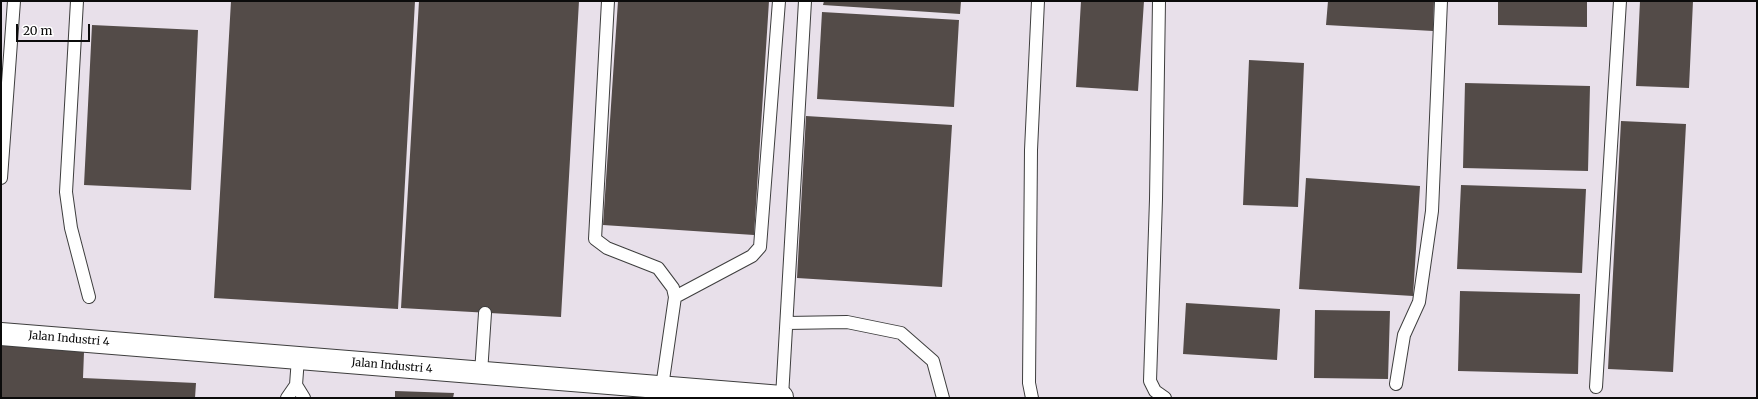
<!DOCTYPE html>
<style>
body{margin:0}
#map{position:relative;width:1758px;height:399px;overflow:hidden;background:#fef8eb;font-family:Merriweather,serif}
canvas{display:block}
.frame{position:absolute;inset:0;border:2px solid #0b0b0b;pointer-events:none}
.scale{position:absolute;left:16px;top:24px;width:74px;height:18px;box-sizing:border-box;border:2px solid #0b0b0b;border-top:0;padding-left:5px;font-size:12px;line-height:14px;white-space:nowrap;color:#0b0b0b;-webkit-text-stroke:3px #fff;paint-order:stroke}
</style>
<div id="map">
<canvas width="1758" height="399"></canvas>
<div class="frame"></div>
<div class="scale">20 m</div>
</div>
<script>
const c = document.querySelector('canvas').getContext('2d');
c.lineJoin = 'round';
function fillPath(path, color) {
  c.fillStyle = color;
  c.fill(path, 'evenodd');
}
function strokePath(path, color, width, dash) {
  c.strokeStyle = color;
  c.lineWidth = width;
  c.lineCap = dash ? 'butt' : 'round';
  c.setLineDash(dash || []);
  c.stroke(path);
}
function drawText(font, color, halo, rows, align = 'center') {
  c.font = font + ' Merriweather,serif';
  c.lineWidth = 4;
  c.setLineDash([]);
  c.textBaseline = 'middle';
  c.strokeStyle = halo;
  c.fillStyle = color;
  for (const [text, x, y, turn = 0] of rows) {
    c.save();
    c.translate(x, y);
    c.rotate((+turn || 0) * Math.PI / 180);
    c.textAlign = isNaN(turn) ? turn : align;
    if (halo) c.strokeText(text, 0, 0);
    c.fillText(text, 0, 0);
    c.restore();
  }
}
fillPath(new Path2D(`
 M 1,1 L 1757,1 L 1757,398 L 1,398 Z`), '#e8e0ea');
fillPath(new Path2D(`
 M 231,1 L 415,1 L 398,309 L 214,298 Z
 M 419,1 L 579,1 L 561,317 L 401,308 Z
 M 618,1 L 769,1 L 754,235 L 603,225 Z
 M 824,1 L 961,1 L 960,14 L 823,5 Z
 M 1081,1 L 1144,1 L 1138,91 L 1076,87 Z
 M 1328,1 L 1434,1 L 1433,31 L 1326,25 Z
 M 1498,1 L 1587,1 L 1587,27 L 1498,25 Z
 M 1640,1 L 1693,1 L 1689,88 L 1636,86 Z
 M 822,12 L 959,20 L 954,107 L 817,99 Z
 M 92,25 L 198,30 L 191,190 L 84,185 Z
 M 1249,60 L 1304,63 L 1298,207 L 1243,205 Z
 M 1465,83 L 1590,86 L 1588,171 L 1463,168 Z
 M 806,116 L 952,125 L 942,287 L 797,278 Z
 M 1621,121 L 1686,124 L 1673,372 L 1608,369 Z
 M 1306,178 L 1420,186 L 1413,296 L 1299,289 Z
 M 1461,185 L 1586,189 L 1582,273 L 1457,269 Z
 M 1460,291 L 1580,294 L 1578,374 L 1458,371 Z
 M 1186,303 L 1280,309 L 1277,360 L 1183,354 Z
 M 1315,310 L 1390,311 L 1388,379 L 1314,378 Z
 M 1,345 L 84,352 L 83,378 L 196,383 L 195,398 L 1,398 Z
 M 395,391 L 454,393 L 453,398 L 395,398 Z`), '#534b48');
const lane = new Path2D(`
 M 77,1 L 66,192 L 71,228 L 89,297
 M 608,1 L 595,239 L 607,248 L 658,268 L 673,288 L 675,297 L 662,387
 M 1159,1 L 1156,199 L 1150,381 L 1155,391 L 1165,398
 M 1,178 L 14,1
 M 675,297 L 752,256 L 760,247 L 779,1
 M 787,323 L 847,322 L 901,333 L 933,361 L 943,398
 M 298,358 L 296,385 L 304,398
 M 481,373 L 485,313
 M 1396,384 L 1404,335 L 1419,302 L 1432,211 L 1441,1
 M 1596,387 L 1620,1
 M 287,398 L 296,385
 M 786,398 L 782,397 L 805,1
 M 1032,398 L 1029,383 L 1031,150 L 1038,1`);
const street = new Path2D(`
 M 1,334 L 782,397`);
strokePath(lane, '#3e3e3e', 14);
strokePath(street, '#3e3e3e', 24);
strokePath(lane, '#fff', 12);
strokePath(street, '#fff', 22);
drawText('11px', '#0b0b0b', '#fff', [
 ["Jalan Industri 4",69,339,5],
 ["Jalan Industri 4",392,366,5]
]);
</script>
